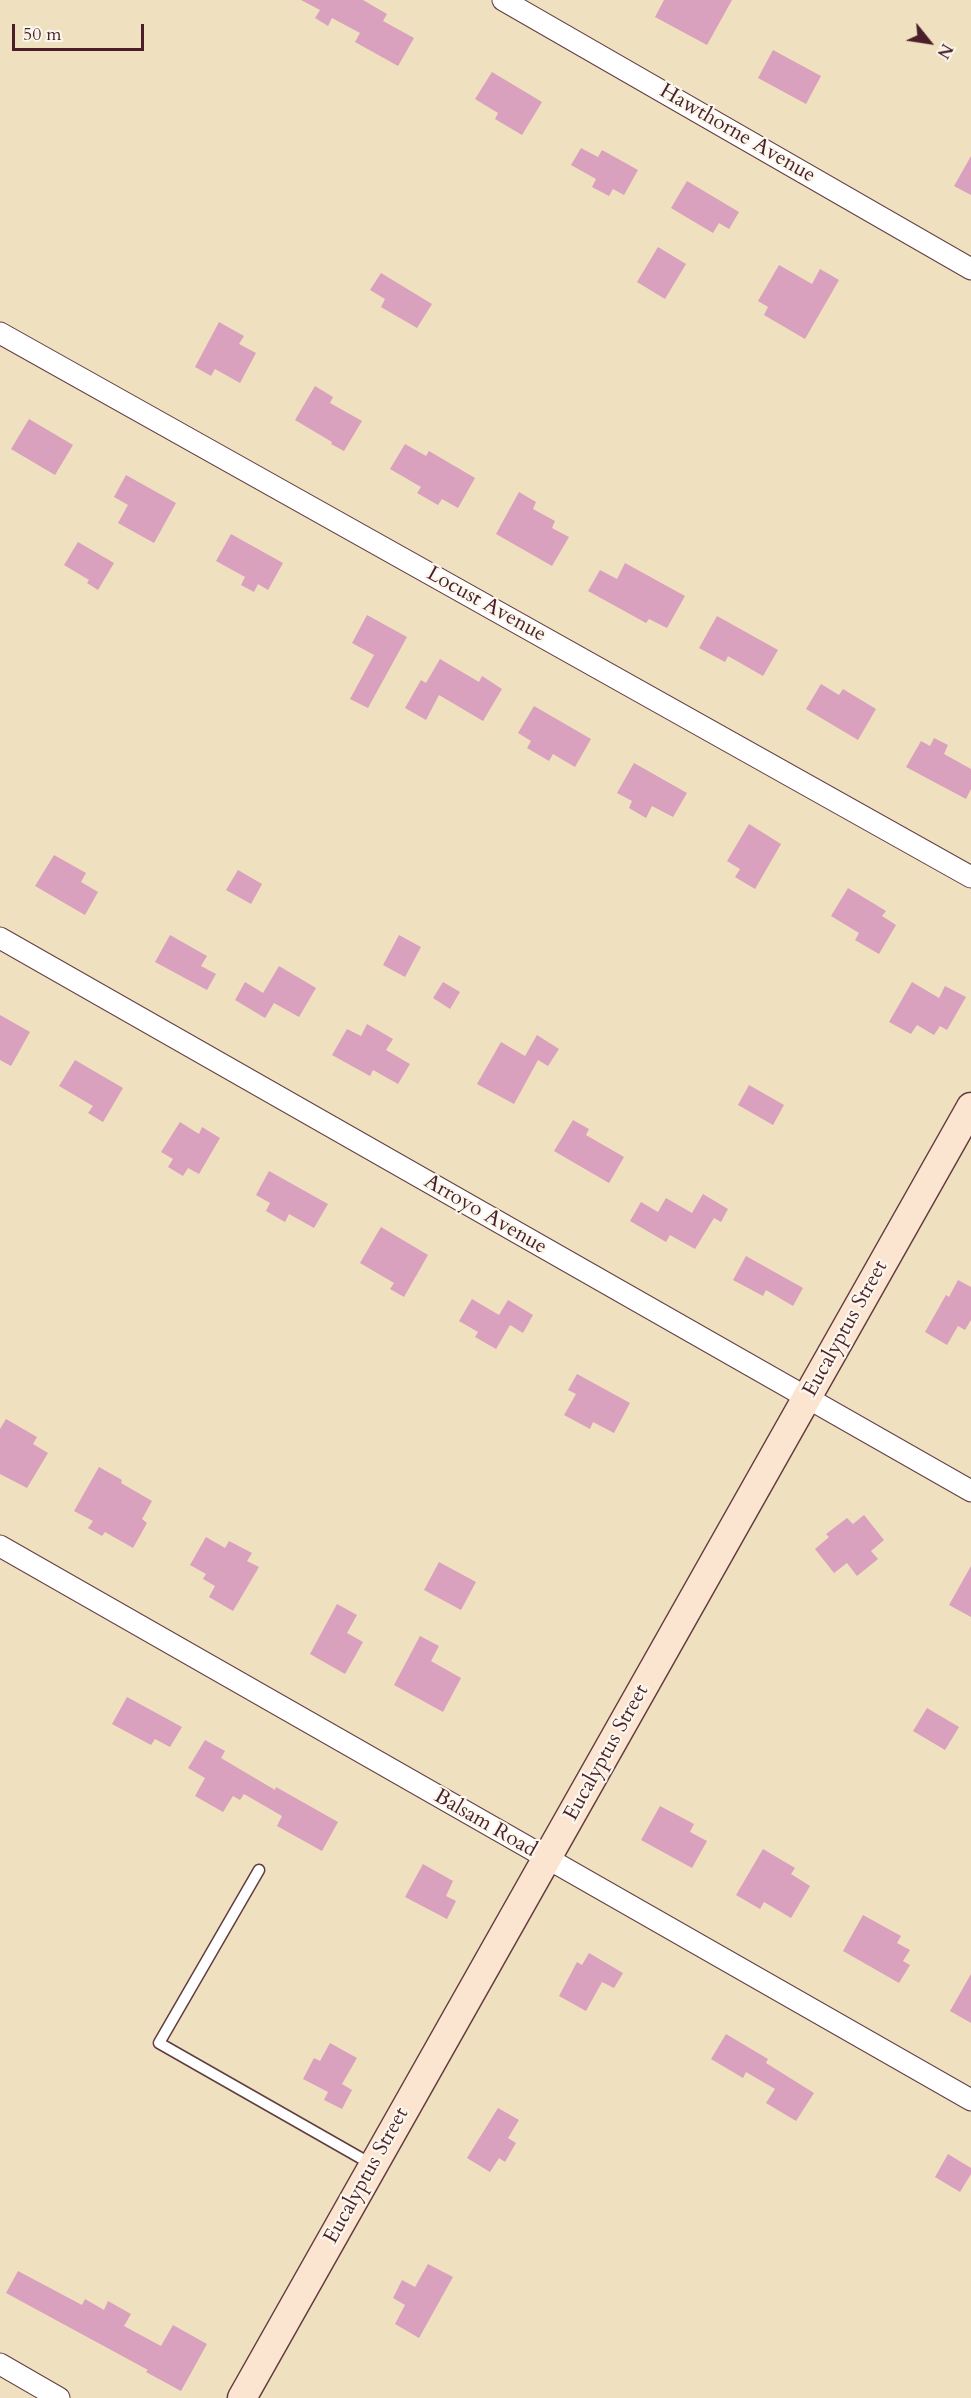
<!DOCTYPE html>
<style>
body{margin:0}
#map{position:relative;width:971px;height:2398px;overflow:hidden;background:#efe0c0;font-family:Cardo,serif}
canvas{display:block}
.north{position:absolute;left:899px;top:12px;width:60px;height:60px;-webkit-text-stroke:4px #fbf7ec;paint-order:stroke;rotate:120deg;font-size:16px;font-weight:700;line-height:24px;text-align:center;color:#4a1f2b}
.north::after{content:'';display:block;margin:auto;width:21px;height:27px;background:#4a1f2b;clip-path:polygon(50% 0,100% 100%,50% 72%,0 100%)}
.scale{position:absolute;left:12px;top:24px;width:132px;height:27px;box-sizing:border-box;border:3px solid #4a1f2b;border-top:0;padding-left:8px;font-size:18px;line-height:21px;white-space:nowrap;color:#4a1f2b;-webkit-text-stroke:4px #fbf7ec;paint-order:stroke}
</style>
<div id="map">
<canvas width="971" height="2398"></canvas>
<div class="north">N</div>
<div class="scale">50 m</div>
</div>
<script>
const c = document.querySelector('canvas').getContext('2d');
c.lineJoin = 'round';
function fillPath(path, color) {
  c.fillStyle = color;
  c.fill(path, 'evenodd');
}
function strokePath(path, color, width, dash) {
  c.strokeStyle = color;
  c.lineWidth = width;
  c.lineCap = dash ? 'butt' : 'round';
  c.setLineDash(dash || []);
  c.stroke(path);
}
function drawText(font, color, halo, rows, align = 'center') {
  c.font = font + ' Cardo,serif';
  c.lineWidth = 4.5;
  c.setLineDash([]);
  c.textBaseline = 'middle';
  c.strokeStyle = halo;
  c.fillStyle = color;
  for (const [text, x, y, turn = 0] of rows) {
    c.save();
    c.translate(x, y);
    c.rotate((+turn || 0) * Math.PI / 180);
    c.textAlign = isNaN(turn) ? turn : align;
    if (halo) c.strokeText(text, 0, 0);
    c.fillText(text, 0, 0);
    c.restore();
  }
}
fillPath(new Path2D(`
 M 301,0 L 363,0 L 387,14 L 383,21 L 414,38 L 398,66 L 355,42 L 360,33 L 332,18 L 328,26 L 315,18 L 320,10 Z
 M 664,0 L 732,0 L 707,45 L 655,17 Z
 M 773,50 L 821,76 L 806,104 L 758,78 Z
 M 492,72 L 542,102 L 522,135 L 495,119 L 498,113 L 475,99 Z
 M 581,148 L 598,157 L 602,150 L 638,170 L 624,195 L 613,189 L 609,196 L 592,187 L 596,179 L 571,165 Z
 M 971,156 L 971,195 L 954,186 Z
 M 687,181 L 739,212 L 729,229 L 719,223 L 713,233 L 671,208 Z
 M 658,247 L 686,264 L 665,299 L 637,282 Z
 M 779,265 L 812,284 L 820,269 L 839,280 L 805,339 L 764,315 L 768,307 L 758,301 Z
 M 381,273 L 432,304 L 417,328 L 381,307 L 385,299 L 370,290 Z
 M 219,322 L 244,336 L 239,344 L 256,353 L 240,383 L 215,369 L 211,376 L 195,367 Z
 M 315,386 L 333,397 L 330,403 L 362,421 L 344,451 L 331,444 L 332,442 L 295,420 Z
 M 29,419 L 73,445 L 55,475 L 11,449 Z
 M 405,444 L 426,456 L 429,451 L 475,478 L 458,508 L 442,499 L 438,505 L 417,493 L 421,487 L 390,469 Z
 M 126,475 L 176,503 L 154,543 L 118,523 L 128,505 L 114,497 Z
 M 519,492 L 536,502 L 533,509 L 555,521 L 552,528 L 569,537 L 552,566 L 496,534 Z
 M 231,534 L 283,563 L 268,590 L 258,584 L 254,592 L 241,585 L 245,577 L 216,561 Z
 M 78,542 L 114,563 L 98,590 L 87,583 L 89,580 L 64,565 Z
 M 625,563 L 685,596 L 667,628 L 649,619 L 646,623 L 588,591 L 600,570 L 617,579 Z
 M 367,615 L 407,637 L 368,708 L 350,699 L 374,655 L 352,643 Z
 M 717,616 L 778,650 L 763,676 L 728,656 L 725,662 L 699,648 Z
 M 440,659 L 479,682 L 482,676 L 502,689 L 483,721 L 439,695 L 426,720 L 405,708 L 421,680 L 426,683 Z
 M 821,684 L 839,695 L 843,689 L 876,709 L 858,740 L 806,709 Z
 M 534,706 L 591,739 L 575,767 L 553,754 L 549,761 L 527,748 L 531,741 L 518,733 Z
 M 934,738 L 948,745 L 944,754 L 971,769 L 971,789 L 966,799 L 906,767 L 921,741 L 930,746 Z
 M 634,763 L 687,793 L 673,817 L 652,806 L 646,818 L 629,808 L 632,801 L 617,793 Z
 M 749,824 L 781,844 L 755,889 L 735,877 L 740,869 L 727,861 Z
 M 54,855 L 86,873 L 81,882 L 98,892 L 85,915 L 35,886 Z
 M 238,870 L 262,884 L 251,904 L 226,890 Z
 M 848,888 L 886,911 L 882,916 L 896,925 L 879,954 L 855,940 L 859,933 L 831,916 Z
 M 170,935 L 207,956 L 201,966 L 216,974 L 207,990 L 155,962 Z
 M 399,935 L 421,947 L 405,977 L 383,965 Z
 M 279,966 L 316,988 L 299,1017 L 274,1003 L 265,1018 L 235,1000 L 245,982 L 263,993 Z
 M 443,982 L 460,992 L 450,1009 L 433,998 Z
 M 912,982 L 939,998 L 945,986 L 966,997 L 947,1030 L 940,1026 L 934,1035 L 917,1025 L 911,1034 L 889,1022 Z
 M 0,1015 L 30,1032 L 11,1066 L 0,1060 Z
 M 367,1024 L 393,1039 L 386,1050 L 410,1064 L 398,1084 L 373,1070 L 370,1076 L 332,1055 L 347,1029 L 361,1036 Z
 M 537,1035 L 559,1049 L 548,1066 L 538,1060 L 514,1104 L 477,1084 L 501,1042 L 525,1056 Z
 M 75,1060 L 123,1088 L 103,1122 L 88,1113 L 93,1106 L 59,1086 Z
 M 749,1085 L 784,1105 L 773,1125 L 738,1105 Z
 M 573,1120 L 589,1129 L 586,1135 L 624,1157 L 609,1183 L 554,1151 Z
 M 180,1122 L 199,1134 L 202,1127 L 220,1138 L 199,1174 L 188,1168 L 183,1176 L 168,1167 L 173,1159 L 161,1152 Z
 M 269,1171 L 328,1204 L 314,1228 L 289,1214 L 285,1222 L 266,1211 L 270,1203 L 256,1195 Z
 M 703,1194 L 728,1209 L 721,1222 L 714,1218 L 695,1249 L 670,1235 L 666,1242 L 630,1221 L 641,1202 L 658,1212 L 666,1198 L 692,1213 Z
 M 381,1227 L 428,1255 L 404,1297 L 390,1289 L 394,1283 L 360,1263 Z
 M 746,1256 L 803,1288 L 793,1306 L 766,1290 L 763,1296 L 733,1280 Z
 M 958,1280 L 971,1287 L 971,1320 L 965,1330 L 958,1326 L 947,1345 L 925,1332 L 946,1295 L 949,1297 Z
 M 472,1299 L 499,1315 L 508,1300 L 533,1315 L 523,1333 L 510,1325 L 496,1349 L 475,1337 L 478,1332 L 459,1321 Z
 M 577,1374 L 630,1403 L 614,1433 L 593,1422 L 590,1429 L 564,1415 L 576,1394 L 568,1390 Z
 M 6,1419 L 37,1437 L 33,1444 L 48,1453 L 27,1488 L 0,1474 L 0,1429 Z
 M 99,1467 L 122,1480 L 121,1483 L 152,1501 L 142,1519 L 147,1523 L 133,1548 L 105,1532 L 102,1536 L 88,1528 L 93,1521 L 74,1511 Z
 M 864,1515 L 884,1540 L 871,1551 L 878,1559 L 857,1576 L 847,1563 L 834,1573 L 815,1549 L 829,1537 L 826,1534 L 847,1518 L 853,1524 Z
 M 206,1537 L 225,1548 L 229,1541 L 252,1553 L 247,1561 L 259,1567 L 233,1611 L 209,1597 L 215,1586 L 203,1579 L 206,1574 L 190,1565 Z
 M 439,1562 L 476,1582 L 461,1610 L 424,1590 Z
 M 971,1566 L 971,1617 L 949,1605 Z
 M 337,1604 L 357,1615 L 347,1633 L 363,1642 L 345,1674 L 310,1654 Z
 M 420,1636 L 439,1646 L 431,1661 L 461,1678 L 443,1712 L 394,1685 Z
 M 127,1697 L 182,1727 L 170,1747 L 155,1739 L 151,1745 L 112,1724 Z
 M 927,1708 L 959,1727 L 945,1750 L 913,1731 Z
 M 205,1740 L 225,1751 L 221,1758 L 275,1790 L 276,1787 L 338,1822 L 322,1851 L 277,1826 L 282,1816 L 244,1794 L 240,1800 L 233,1796 L 223,1812 L 195,1796 L 205,1778 L 188,1768 Z
 M 660,1806 L 694,1824 L 690,1832 L 707,1841 L 692,1868 L 641,1840 Z
 M 763,1849 L 795,1868 L 791,1874 L 810,1886 L 791,1918 L 764,1902 L 760,1909 L 736,1895 Z
 M 423,1864 L 453,1881 L 446,1896 L 456,1901 L 447,1919 L 405,1897 Z
 M 863,1915 L 901,1936 L 897,1943 L 910,1950 L 903,1961 L 910,1965 L 899,1983 L 843,1951 Z
 M 589,1953 L 623,1973 L 614,1988 L 602,1982 L 586,2011 L 559,1996 L 577,1962 L 582,1965 Z
 M 971,1974 L 971,2023 L 950,2011 Z
 M 726,2034 L 768,2059 L 766,2063 L 814,2093 L 796,2121 L 766,2103 L 775,2089 L 746,2072 L 743,2078 L 711,2059 Z
 M 330,2043 L 357,2058 L 342,2084 L 352,2090 L 342,2109 L 324,2100 L 328,2092 L 303,2079 L 314,2058 L 320,2061 Z
 M 498,2108 L 519,2120 L 508,2138 L 516,2143 L 505,2162 L 499,2158 L 490,2172 L 467,2158 Z
 M 948,2154 L 971,2168 L 971,2174 L 960,2192 L 935,2177 Z
 M 428,2264 L 453,2277 L 419,2338 L 395,2324 L 405,2305 L 393,2298 L 402,2280 L 415,2287 Z
 M 18,2271 L 82,2305 L 85,2299 L 104,2310 L 108,2301 L 131,2314 L 124,2326 L 161,2346 L 173,2325 L 207,2344 L 181,2391 L 146,2372 L 148,2370 L 6,2293 Z`), '#d9a1bd');
const service = new Path2D(`
 M 259,1870 L 159,2043 L 373,2165`);
const minor = new Path2D(`
 M 503,0 L 971,269
 M 0,333 L 971,877
 M 0,938 L 971,1491
 M 0,1546 L 971,2100
 M 0,2364 L 59,2398`);
const secondary = new Path2D(`
 M 242,2398 L 971,1107`);
strokePath(service, '#633c41', 13);
strokePath(minor, '#633c41', 23);
strokePath(secondary, '#633c41', 31);
strokePath(service, '#fff', 10);
strokePath(minor, '#fff', 21);
strokePath(secondary, '#fce5d0', 28);
drawText('21px', '#4a1f2b', '#fbf7ec', [
 ["Hawthorne Avenue",737,134,30],
 ["Locust Avenue",486,605,29],
 ["Arroyo Avenue",485,1215,30],
 ["Eucalyptus Street",846,1329,-61],
 ["Eucalyptus Street",607,1753,-61],
 ["Balsam Road",485,1824,30],
 ["Eucalyptus Street",367,2176,-61]
]);
</script>
